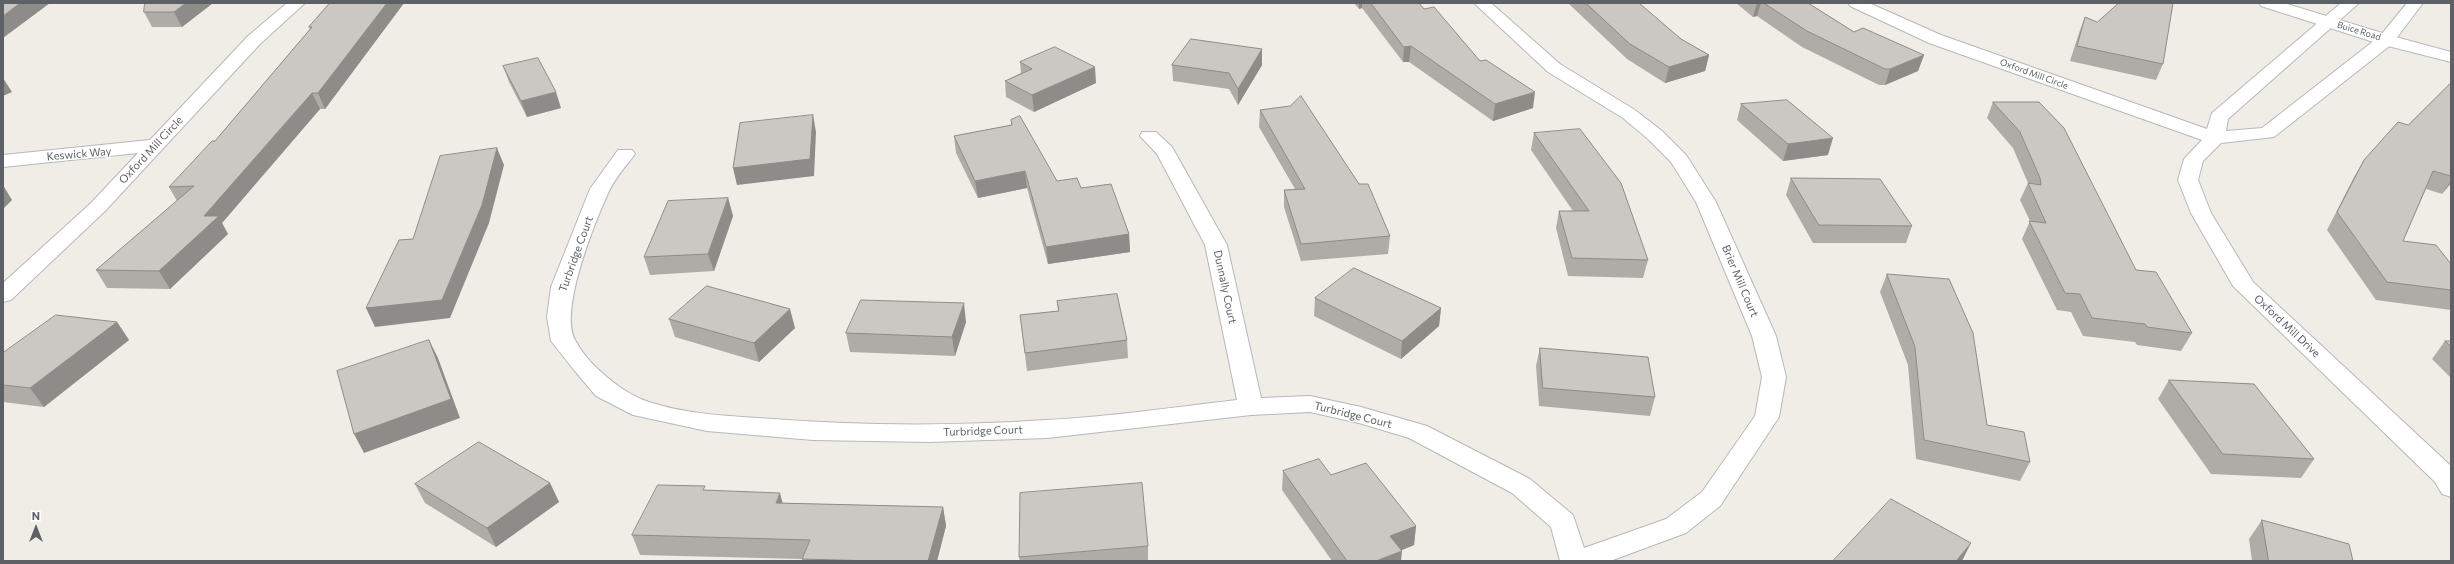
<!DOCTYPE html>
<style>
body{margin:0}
#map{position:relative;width:2454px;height:564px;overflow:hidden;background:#f0ede6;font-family:Commissioner,sans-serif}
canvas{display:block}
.frame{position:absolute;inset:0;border:4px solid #5d6166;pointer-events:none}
.north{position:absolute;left:16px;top:508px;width:40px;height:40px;-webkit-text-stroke:3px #fff;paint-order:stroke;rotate:0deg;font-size:11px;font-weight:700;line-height:16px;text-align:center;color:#5d6166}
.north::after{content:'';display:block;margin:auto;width:14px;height:18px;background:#5d6166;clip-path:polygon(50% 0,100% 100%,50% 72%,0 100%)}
</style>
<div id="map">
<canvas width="2454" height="564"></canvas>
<div class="frame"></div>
<div class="north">N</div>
</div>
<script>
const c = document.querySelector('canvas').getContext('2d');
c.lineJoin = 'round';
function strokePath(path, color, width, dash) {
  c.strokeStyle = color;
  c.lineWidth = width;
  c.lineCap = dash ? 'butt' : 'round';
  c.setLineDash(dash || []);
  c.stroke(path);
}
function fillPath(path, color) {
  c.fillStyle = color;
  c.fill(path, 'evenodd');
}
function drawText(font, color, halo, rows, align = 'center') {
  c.font = font + ' Commissioner,sans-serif';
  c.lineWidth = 3;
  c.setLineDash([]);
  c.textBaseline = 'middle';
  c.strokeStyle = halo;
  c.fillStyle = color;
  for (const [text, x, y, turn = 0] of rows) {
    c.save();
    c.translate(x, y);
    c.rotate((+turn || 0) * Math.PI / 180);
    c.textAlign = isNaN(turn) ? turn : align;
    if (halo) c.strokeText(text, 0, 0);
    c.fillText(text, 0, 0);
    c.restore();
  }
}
const street = new Path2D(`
 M 287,3 L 305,3 L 260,44 L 105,211 L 11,300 L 3,302 L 3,283 L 91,203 L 138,153 L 3,167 L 3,155 L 150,140 L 248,36 Z
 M 1474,3 L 1491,3 L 1560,64 L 1635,110 L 1662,131 L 1686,155 L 1716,202 L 1776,336 L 1786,377 L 1779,417 L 1720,506 L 1686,533 L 1610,561 L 1560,561 L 1551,527 L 1512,493 L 1409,438 L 1359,423 L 1310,412 L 1251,415 L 1047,438 L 929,442 L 813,440 L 707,431 L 633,415 L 596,396 L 574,370 L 551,341 L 547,317 L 551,287 L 590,189 L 618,150 L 632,150 L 635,154 C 626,166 615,178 609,191 C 595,222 559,309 575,340 C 587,364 623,394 649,402 C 688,415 732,416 773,419 C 863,426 955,426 1046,420 C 1110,417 1174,407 1237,400 L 1205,245 L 1157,154 L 1140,136 L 1142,132 L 1156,132 L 1172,147 L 1227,245 L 1261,398 L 1310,396 L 1361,407 L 1427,426 L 1530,479 L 1573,515 L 1584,548 L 1666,519 L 1702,492 L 1755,416 L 1762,377 L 1752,336 L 1696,202 L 1671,162 L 1648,139 L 1623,118 L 1548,72 Z
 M 1848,3 L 1869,3 L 1941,35 L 2207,129 L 2212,113 L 2341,3 L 2359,3 L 2228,119 L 2226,131 L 2262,128 L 2380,36 L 2407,3 L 2423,3 L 2392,44 L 2274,137 L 2221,143 L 2203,161 L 2198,180 L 2211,213 L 2253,282 L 2451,466 L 2451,497 L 2442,494 L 2435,482 L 2233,286 L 2191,213 L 2178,180 L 2184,159 L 2202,140 L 1929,43 L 1850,6 Z`);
const secondary = new Path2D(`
 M 2259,3 L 2284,3 L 2392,36 L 2451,52 L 2451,62 L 2380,44 L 2261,6 Z`);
strokePath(street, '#b6b8bc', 2);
strokePath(secondary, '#b7babf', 2);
fillPath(street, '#fff');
fillPath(secondary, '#fff');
fillPath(new Path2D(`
 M 145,3 L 213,3 L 182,27 L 152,27 L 144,12 Z
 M 330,3 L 404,3 L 325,109 L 320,109 L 222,223 L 228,234 L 170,289 L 107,288 L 96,270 L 177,201 L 169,187 L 215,141 L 310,29 L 309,27 Z
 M 1354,3 L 1419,3 L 1424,9 L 1480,61 L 1533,108 L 1493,121 L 1409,62 L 1403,62 L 1362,8 L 1359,9 Z
 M 1568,3 L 1639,3 L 1681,39 L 1709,55 L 1705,71 L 1665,83 L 1627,59 Z
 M 1736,3 L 1808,3 L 1854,32 L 1924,55 L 1918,71 L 1885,85 L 1879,85 L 1802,47 L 1757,16 L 1753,17 Z
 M 2085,17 L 2097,22 L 2163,64 L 2156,80 L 2070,61 L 2079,33 Z
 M 1262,49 L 1262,65 L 1238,105 L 1229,89 L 1173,81 L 1172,65 Z
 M 1020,62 L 1096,83 L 1034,112 L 1006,97 L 1005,81 L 1021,73 Z
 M 503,66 L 561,108 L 527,117 L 509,82 Z
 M 2451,83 L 2451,183 L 2442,194 L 2426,189 L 2403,241 L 2451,264 L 2451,310 L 2376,300 L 2327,230 L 2354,177 L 2364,160 L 2408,125 Z
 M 1993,102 L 2039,102 L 2136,270 L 2192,333 L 2181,351 L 2137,345 L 2135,342 L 2083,336 L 2071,312 L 2057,310 L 2022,239 L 2030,221 L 2020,200 L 2028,183 L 2013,148 L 1987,118 Z
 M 1741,104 L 1828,155 L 1783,161 L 1737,120 Z
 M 1290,106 L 1390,236 L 1388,254 L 1301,261 L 1284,207 L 1284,190 L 1295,189 L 1259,127 L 1260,110 Z
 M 1011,120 L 1057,181 L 1081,188 L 1129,234 L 1130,252 L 1048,264 L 1027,188 L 978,198 L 956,153 L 954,136 L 1011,125 Z
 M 1534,133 L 1648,260 L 1643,278 L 1568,276 L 1556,228 L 1559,211 L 1573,211 L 1531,150 Z
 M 1791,178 L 1912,226 L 1906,243 L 1813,243 L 1786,195 Z
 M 728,198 L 733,216 L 714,271 L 650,275 L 644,257 Z
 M 1887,274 L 1987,425 L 2030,462 L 2020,481 L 1916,459 L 1908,365 L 1880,292 Z
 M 1315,298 L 1441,308 L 1439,326 L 1401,359 L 1314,316 Z
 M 1057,301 L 1127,340 L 1128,358 L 1027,371 L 1020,315 L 1058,311 Z
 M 669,319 L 795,328 L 759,362 L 675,337 Z
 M 117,322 L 129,340 L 44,407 L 3,402 L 3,353 Z
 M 966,322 L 955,356 L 850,352 L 846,333 Z
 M 2445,341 L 2451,341 L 2451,378 L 2432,359 Z
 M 1540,348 L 1655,397 L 1650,416 L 1539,406 L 1536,366 Z
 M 2169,380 L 2314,459 L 2301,478 L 2211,474 L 2158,399 Z
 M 1283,471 L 1331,475 L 1416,526 L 1414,545 L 1401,550 L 1401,561 L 1332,561 L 1282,490 Z
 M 550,483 L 559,502 L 496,547 L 425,503 L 415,484 Z
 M 706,490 L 783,503 L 943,507 L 946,526 L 937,561 L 803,561 L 802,559 L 640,555 L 632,535 Z
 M 2262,520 L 2353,561 L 2252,561 L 2249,539 Z
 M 1148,546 L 1148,561 L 1020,561 L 1019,557 Z`), '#afaca8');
fillPath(new Path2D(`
 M 20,3 L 50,3 L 3,38 L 3,16 Z
 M 186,3 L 213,3 L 182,27 L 174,12 Z
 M 387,3 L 404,3 L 325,109 L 318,93 Z
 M 1359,3 L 1362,3 L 1362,8 L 1359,9 Z
 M 1757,3 L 1761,3 L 1757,16 L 1753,17 Z
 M 1411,46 L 1409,62 L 1403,62 L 1404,47 Z
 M 1262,49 L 1262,65 L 1238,105 L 1238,89 Z
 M 1709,55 L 1705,71 L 1665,83 L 1669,67 Z
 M 1924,55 L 1918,71 L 1885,85 L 1890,69 Z
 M 1095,67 L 1096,83 L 1034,112 L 1032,95 Z
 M 3,78 L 12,92 L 3,96 Z
 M 556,92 L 561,108 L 527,117 L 521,101 Z
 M 1535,92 L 1533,108 L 1493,121 L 1495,104 Z
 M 312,93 L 320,109 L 222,223 L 228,234 L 170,289 L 159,271 L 204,216 Z
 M 813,115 L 816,132 L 814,176 L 737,185 L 733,168 Z
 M 1833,138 L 1828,155 L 1783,161 L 1788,144 Z
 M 497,148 L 504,165 L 489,223 L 450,318 L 375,327 L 366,308 Z
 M 1025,171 L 1027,188 L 978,198 L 975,181 Z
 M 2451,181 L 2451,183 L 2442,194 Z
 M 3,185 L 12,200 L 3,209 Z
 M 728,198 L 733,216 L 714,271 L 708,254 Z
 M 1129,234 L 1130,252 L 1048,264 L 1046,247 Z
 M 964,303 L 966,322 L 955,356 L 952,337 Z
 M 1441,308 L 1439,326 L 1401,359 L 1402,341 Z
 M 790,309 L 795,328 L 759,362 L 754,343 Z
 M 117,322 L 129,340 L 44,407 L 30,388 Z
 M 429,340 L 438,358 L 460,418 L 364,453 L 354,434 Z
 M 550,483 L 559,502 L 496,547 L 487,528 Z
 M 780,493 L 785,512 L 776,503 Z
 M 943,507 L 946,526 L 937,561 L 928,561 Z
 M 1416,526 L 1414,545 L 1388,556 L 1390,536 Z
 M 1971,543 L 1962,561 L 1956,561 Z
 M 1402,551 L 1401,561 L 1376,561 Z`), '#8e8c88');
const building = new Path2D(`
 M 3,3 L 20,3 L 3,16 Z
 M 145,3 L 186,3 L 174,12 L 144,12 Z
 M 330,3 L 387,3 L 318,93 L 312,93 L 204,216 L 219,216 L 159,271 L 96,270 L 194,186 L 169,187 L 212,141 L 215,141 L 312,27 L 309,27 Z
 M 1371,3 L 1419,3 L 1424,9 L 1434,7 L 1480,61 L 1486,60 L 1535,92 L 1495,104 L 1411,46 L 1404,47 Z
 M 1586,3 L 1639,3 L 1681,39 L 1709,55 L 1669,67 L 1630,44 Z
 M 1764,3 L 1808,3 L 1854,32 L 1863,28 L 1924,55 L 1890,69 L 1885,69 L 1807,31 Z
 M 2119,3 L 2173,3 L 2163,64 L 2077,46 L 2085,17 L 2097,22 Z
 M 1191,39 L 1262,49 L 1238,89 L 1229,73 L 1172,65 Z
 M 1055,47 L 1095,67 L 1032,95 L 1005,81 L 1032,69 L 1020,62 Z
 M 538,58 L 556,92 L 521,101 L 503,66 Z
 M 2451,83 L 2451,176 L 2433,171 L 2403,241 L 2436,245 L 2451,264 L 2451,290 L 2387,282 L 2337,212 L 2364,160 L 2398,122 L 2408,125 Z
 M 1301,96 L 1359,184 L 1368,184 L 1390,236 L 1301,244 L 1284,190 L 1305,189 L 1260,110 L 1290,106 Z
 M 1787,100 L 1833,138 L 1788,144 L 1741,104 Z
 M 1993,102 L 2039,102 L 2064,128 L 2136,270 L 2156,272 L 2192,333 L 2147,327 L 2145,324 L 2092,318 L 2080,294 L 2065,293 L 2029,221 L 2046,223 L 2028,183 L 2041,185 L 2040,178 L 2020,132 Z
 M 813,115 L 810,159 L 733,168 L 740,123 Z
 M 1020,116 L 1057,181 L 1077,178 L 1081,188 L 1111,184 L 1129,234 L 1046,247 L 1025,171 L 975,181 L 954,136 L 1012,125 L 1011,120 Z
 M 1580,129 L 1621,183 L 1648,260 L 1572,258 L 1559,211 L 1589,211 L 1534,133 Z
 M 497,148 L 482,205 L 442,300 L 366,308 L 399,240 L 413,239 L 440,156 Z
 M 1791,178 L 1880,179 L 1912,226 L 1819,225 Z
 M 728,198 L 708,254 L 644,257 L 668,201 Z
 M 1354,268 L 1441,308 L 1402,341 L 1315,298 Z
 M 1887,274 L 1949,279 L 1973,333 L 1987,425 L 2024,432 L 2030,462 L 1924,440 L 1915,347 Z
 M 707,286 L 790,309 L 754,343 L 669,319 Z
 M 1117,294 L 1127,340 L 1025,353 L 1020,315 L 1059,311 L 1057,301 Z
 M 861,300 L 964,303 L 952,337 L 846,333 Z
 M 56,315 L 117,322 L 30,388 L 3,385 L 3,353 Z
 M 429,340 L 451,399 L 354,434 L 337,371 Z
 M 2445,341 L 2451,341 L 2451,346 Z
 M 1540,348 L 1648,357 L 1655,397 L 1543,388 Z
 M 2169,380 L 2254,384 L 2314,459 L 2223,454 Z
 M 479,442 L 550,483 L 487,528 L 415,484 Z
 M 1319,459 L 1331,475 L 1366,463 L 1416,526 L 1390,536 L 1402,551 L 1376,561 L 1347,561 L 1283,471 Z
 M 1142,483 L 1148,546 L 1019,557 L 1020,493 Z
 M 658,485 L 705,486 L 703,490 L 780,493 L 776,503 L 943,507 L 928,561 L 875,561 L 802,559 L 810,540 L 632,535 Z
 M 1891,499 L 1971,543 L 1956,561 L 1833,561 Z
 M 2262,520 L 2349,544 L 2353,561 L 2269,561 Z`);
fillPath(building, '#cbc8c3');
strokePath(building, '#8e8c88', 1);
drawText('9px', '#5d6166', '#fff', [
 ["Buice Road",2359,31,17],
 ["Oxford Mill Circle",2034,74,20]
]);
drawText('11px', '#5d6166', '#fff', [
 ["Oxford Mill Circle",151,150,-47],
 ["Keswick Way",79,154,-5],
 ["Turbridge Court",576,254,-70],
 ["Brier Mill Court",1740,281,67],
 ["Dunnally Court",1225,287,78],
 ["Oxford Mill Drive",2287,326,43],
 ["Turbridge Court",1353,415,14],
 ["Turbridge Court",983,431,-2]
]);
</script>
